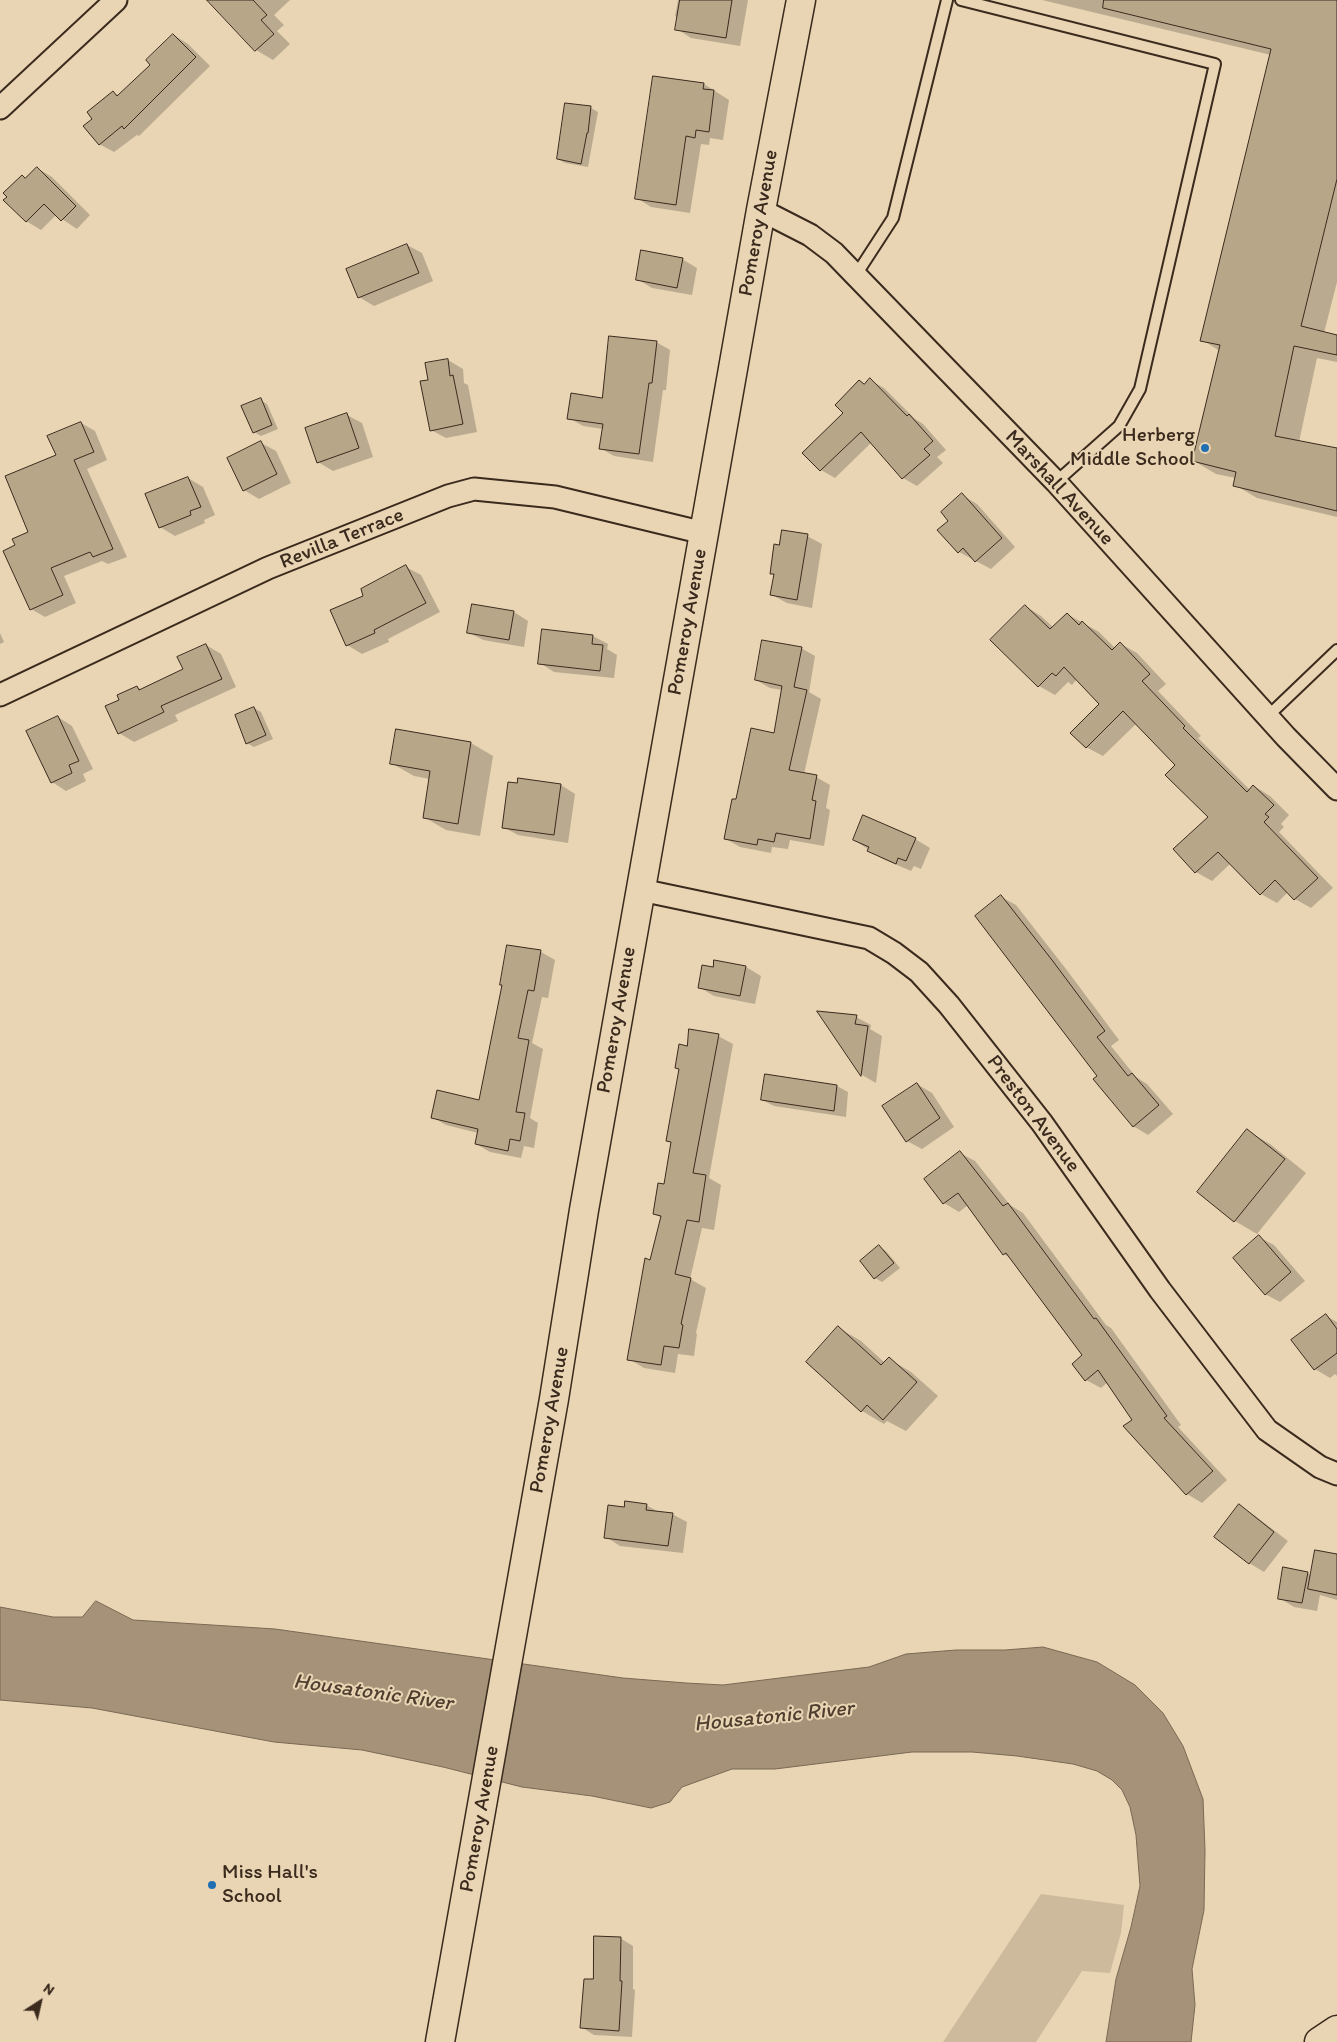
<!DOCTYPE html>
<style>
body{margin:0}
#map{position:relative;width:1337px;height:2042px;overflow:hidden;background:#e9d5b3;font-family:Itim,sans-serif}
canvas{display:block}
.north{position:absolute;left:15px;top:1977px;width:50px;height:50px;-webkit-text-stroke:4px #e9d5b3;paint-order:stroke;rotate:35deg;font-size:14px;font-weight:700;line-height:20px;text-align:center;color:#3b2a1e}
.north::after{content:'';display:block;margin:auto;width:18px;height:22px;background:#3b2a1e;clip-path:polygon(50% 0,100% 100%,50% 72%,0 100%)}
</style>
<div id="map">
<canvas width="1337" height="2042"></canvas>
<div class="north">N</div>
</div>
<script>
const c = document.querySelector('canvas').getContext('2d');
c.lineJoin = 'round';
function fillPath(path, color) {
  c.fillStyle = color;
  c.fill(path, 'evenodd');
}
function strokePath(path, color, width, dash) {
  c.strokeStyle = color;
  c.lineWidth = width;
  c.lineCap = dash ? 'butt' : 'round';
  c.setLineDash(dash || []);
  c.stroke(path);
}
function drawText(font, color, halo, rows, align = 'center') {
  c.font = font + ' Itim,sans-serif';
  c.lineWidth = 4;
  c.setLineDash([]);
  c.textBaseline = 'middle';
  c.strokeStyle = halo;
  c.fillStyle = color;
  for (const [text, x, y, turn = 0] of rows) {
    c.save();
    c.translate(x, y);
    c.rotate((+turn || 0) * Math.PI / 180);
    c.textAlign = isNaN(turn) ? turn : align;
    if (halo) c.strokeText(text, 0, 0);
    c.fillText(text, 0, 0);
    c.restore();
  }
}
fillPath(new Path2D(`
 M 1041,1894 L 1124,1905 L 1121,1933 L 1110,1973 L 1082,1971 L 1036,2042 L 943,2042 Z`), '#cdb99b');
const water = new Path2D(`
 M 96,1601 L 133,1620 L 275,1629 L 623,1678 L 686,1683 L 723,1685 L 869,1667 L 906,1654 L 956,1650 L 1005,1650 L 1043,1647 L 1097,1662 L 1135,1685 L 1163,1713 L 1183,1746 L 1203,1799 L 1205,1850 L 1204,1910 L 1192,1969 L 1195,2005 L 1191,2042 L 1106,2042 L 1116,1979 L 1131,1927 L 1140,1886 L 1136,1835 L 1130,1807 L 1122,1790 L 1112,1780 L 1097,1771 L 1073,1764 L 1017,1756 L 972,1752 L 912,1752 L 775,1769 L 732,1769 L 682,1787 L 670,1802 L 651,1808 L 592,1796 L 522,1787 L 443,1767 L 362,1750 L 274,1742 L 92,1708 L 0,1700 L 0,1607 L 53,1617 L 82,1617 Z`);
fillPath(water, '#a59278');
strokePath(water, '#7b6854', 1);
fillPath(new Path2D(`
 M 212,0 L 290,0 L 274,15 L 284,25 L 277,31 L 290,44 L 273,60 L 256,50 Z
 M 678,0 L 748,0 L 740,46 L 691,38 L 677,29 L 678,18 L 675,16 Z
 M 1042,0 L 1337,0 L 1337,282 L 1324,333 L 1337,336 L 1337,362 L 1317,358 L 1299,442 L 1337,450 L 1337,517 L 1257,498 L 1235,485 L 1236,478 L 1216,474 L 1194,461 L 1220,351 L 1202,340 L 1271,55 Z
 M 174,35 L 188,44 L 210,66 L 139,136 L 137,135 L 114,152 L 99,144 L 94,119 L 113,92 L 119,96 L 152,65 Z
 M 704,84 L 729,100 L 723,140 L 710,138 L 709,145 L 701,144 L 690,213 L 651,207 L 637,198 Z
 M 566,104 L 591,108 L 598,112 L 588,167 L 565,163 L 558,159 Z
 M 37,168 L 52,177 L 90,215 L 77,229 L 56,215 L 41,230 L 26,221 L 22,176 L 26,179 Z
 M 407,245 L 422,253 L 433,281 L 374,306 L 359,297 L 347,270 Z
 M 682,259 L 697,268 L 692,295 L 652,288 L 637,279 Z
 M 656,342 L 670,350 L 666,390 L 663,390 L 653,462 L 614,456 L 600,448 L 603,429 L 583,426 L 569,418 L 603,399 Z
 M 448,360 L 463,369 L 464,383 L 468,385 L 477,432 L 446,438 L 431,430 L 429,381 Z
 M 870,380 L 884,388 L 915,419 L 923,424 L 946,450 L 937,457 L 943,463 L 917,486 L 903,478 L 871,443 L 835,478 L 821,470 L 845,413 Z
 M 260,400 L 267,404 L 278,429 L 261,436 L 254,432 Z
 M 347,415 L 362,423 L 373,457 L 333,471 L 318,462 Z
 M 81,423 L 95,431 L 107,460 L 87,469 L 127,557 L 108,564 L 102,561 L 64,576 L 76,603 L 45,617 L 31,609 L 16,546 L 30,532 L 57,456 Z
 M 261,443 L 276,451 L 291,483 L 259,499 L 244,490 Z
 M 188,478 L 203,487 L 215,515 L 204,520 L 205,523 L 175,536 L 160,527 Z
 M 962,495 L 977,504 L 1015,547 L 991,569 L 959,552 L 950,521 Z
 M 807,536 L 822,544 L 812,608 L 787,603 L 772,595 L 775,576 L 771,573 L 780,546 Z
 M 406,567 L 421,575 L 440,612 L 388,639 L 389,642 L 362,654 L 347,645 L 365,596 Z
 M 1025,606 L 1041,616 L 1054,628 L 1067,614 L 1099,632 L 1116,649 L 1121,644 L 1137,653 L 1166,684 L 1158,691 L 1201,736 L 1198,738 L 1250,790 L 1254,786 L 1270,796 L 1289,815 L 1281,824 L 1284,827 L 1279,832 L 1333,888 L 1311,908 L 1295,899 L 1288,892 L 1277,903 L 1261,894 L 1231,863 L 1212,881 L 1196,872 L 1210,817 L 1177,765 L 1137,723 L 1103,756 L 1086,747 L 1101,704 L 1077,679 L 1072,685 L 1068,682 L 1055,695 L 1039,686 L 992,640 Z
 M 514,612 L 528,621 L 524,647 L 483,640 L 468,632 Z
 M 543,630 L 593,636 L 608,644 L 607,649 L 617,655 L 614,678 L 554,672 L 540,663 Z
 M 0,633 L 4,642 L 0,644 Z
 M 206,645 L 221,654 L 236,687 L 175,715 L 178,721 L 134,742 L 119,733 L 120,700 L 137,687 L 142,690 L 184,670 Z
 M 801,648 L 815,656 L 809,692 L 821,699 L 804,774 L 816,777 L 830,785 L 826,808 L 830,810 L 824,846 L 790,840 L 788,849 L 772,847 L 771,853 L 740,847 L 726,839 L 737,801 L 775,734 L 782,690 L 770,688 L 756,680 Z
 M 254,708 L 261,712 L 273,739 L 254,747 L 247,743 Z
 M 58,717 L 72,726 L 93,769 L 83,774 L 86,781 L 66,791 L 52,782 Z
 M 471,743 L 493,756 L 480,836 L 446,830 L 424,817 L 430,779 L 414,776 L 391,763 Z
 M 561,785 L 575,794 L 568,843 L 518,835 L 503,827 Z
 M 915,839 L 930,848 L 921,869 L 914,866 L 911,871 L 883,859 L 854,840 Z
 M 1001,897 L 1016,905 L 1066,969 L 1119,1040 L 1111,1046 L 1136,1077 L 1147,1084 L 1173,1114 L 1148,1135 L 1133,1126 L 1098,1076 Z
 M 508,946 L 541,952 L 555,960 L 548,998 L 542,997 L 532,1043 L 543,1049 L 530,1118 L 538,1123 L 534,1148 L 524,1146 L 521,1158 L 490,1152 L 476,1144 L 478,1133 L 446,1125 L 432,1117 L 480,1102 L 503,985 Z
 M 715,961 L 746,967 L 761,976 L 755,1004 L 714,996 L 699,987 L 714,968 Z
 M 819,1012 L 856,1017 L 871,1025 L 870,1029 L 882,1036 L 876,1083 L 862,1075 Z
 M 718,1036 L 733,1044 L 709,1178 L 721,1185 L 714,1230 L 702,1228 L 690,1279 L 706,1288 L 696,1333 L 697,1334 L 694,1356 L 678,1354 L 675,1373 L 644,1368 L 629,1359 L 662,1218 L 654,1214 L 665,1185 L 672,1143 L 668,1140 L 688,1047 Z
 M 917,1084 L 932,1093 L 954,1127 L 922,1149 L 907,1141 Z
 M 837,1086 L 848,1092 L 846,1117 L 774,1106 L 762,1100 Z
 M 1248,1131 L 1270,1144 L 1306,1173 L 1257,1234 L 1235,1221 Z
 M 960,1153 L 975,1161 L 1010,1205 L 1023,1213 L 1106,1325 L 1111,1328 L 1181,1425 L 1178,1427 L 1227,1480 L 1202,1503 L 1187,1494 L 1124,1426 L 1133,1420 L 1108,1382 L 1101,1388 L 1086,1380 L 1084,1356 L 1010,1258 L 1004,1254 L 968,1205 L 959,1212 L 944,1203 L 926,1179 Z
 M 1259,1237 L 1274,1245 L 1305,1281 L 1280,1302 L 1265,1294 Z
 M 879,1247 L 886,1251 L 900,1268 L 882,1282 L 875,1278 Z
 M 1326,1316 L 1337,1322 L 1337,1376 L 1335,1374 L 1330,1378 L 1315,1369 L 1293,1340 Z
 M 839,1328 L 861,1341 L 885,1363 L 889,1359 L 911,1372 L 938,1396 L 906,1431 L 887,1421 L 884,1424 L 862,1411 L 808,1362 Z
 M 646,1505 L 659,1512 L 672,1514 L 687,1522 L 683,1553 L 620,1546 L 606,1537 L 625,1509 Z
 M 1239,1506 L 1254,1515 L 1288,1541 L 1264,1572 L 1249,1563 Z
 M 1337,1555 L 1337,1600 L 1320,1595 L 1317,1611 L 1294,1607 L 1279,1598 L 1307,1573 L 1312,1576 Z
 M 620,1938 L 633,1946 L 633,1989 L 635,1990 L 632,2037 L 594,2035 L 581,2027 L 594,1981 Z`), '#0003');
const building = new Path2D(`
 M 207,0 L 253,0 L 267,15 L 261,20 L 274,34 L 255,51 Z
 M 680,0 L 732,0 L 726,38 L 675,30 Z
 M 1104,0 L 1337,0 L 1337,179 L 1301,326 L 1337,335 L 1337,355 L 1294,346 L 1275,436 L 1337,448 L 1337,511 L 1233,486 L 1236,472 L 1192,461 L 1220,345 L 1200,341 L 1271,49 L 1103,8 Z
 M 173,34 L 196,57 L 124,129 L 122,126 L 99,145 L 83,126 L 92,119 L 87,112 L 113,91 L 117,96 L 150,65 L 146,60 Z
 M 653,76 L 704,83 L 703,89 L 714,90 L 709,132 L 696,130 L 695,138 L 686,136 L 676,205 L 635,199 Z
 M 565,103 L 591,106 L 588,133 L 587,133 L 581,164 L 557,159 Z
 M 37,167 L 76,206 L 61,221 L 44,204 L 26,222 L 3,200 L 7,197 L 3,193 L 22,175 L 25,178 Z
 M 407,244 L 419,273 L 358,298 L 346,269 Z
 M 641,250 L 683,258 L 677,288 L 636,280 Z
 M 609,336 L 657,341 L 652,383 L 649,383 L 639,454 L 599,449 L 603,424 L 567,419 L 571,393 L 602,398 Z
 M 448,359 L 450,376 L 453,375 L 463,424 L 430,431 L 420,381 L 428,380 L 425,363 Z
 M 870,378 L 907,416 L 909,414 L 933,441 L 924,449 L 930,455 L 902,479 L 861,432 L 820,471 L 802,453 L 843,413 L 835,405 L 859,380 L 864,384 Z
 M 261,398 L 272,425 L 253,433 L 241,406 Z
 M 347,413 L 359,448 L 317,463 L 305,428 Z
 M 81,422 L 94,452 L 74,460 L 113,549 L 93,557 L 90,552 L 51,568 L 63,595 L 30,610 L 3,551 L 15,545 L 12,539 L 28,532 L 5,476 L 56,455 L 47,436 Z
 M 261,441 L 277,474 L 243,491 L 227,458 Z
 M 188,477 L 201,507 L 190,511 L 191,515 L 159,528 L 145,494 Z
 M 962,493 L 1002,538 L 975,562 L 963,548 L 958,553 L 937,530 L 948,521 L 941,512 Z
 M 782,530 L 808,534 L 797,600 L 770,595 L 774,574 L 770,574 L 774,544 L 779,545 Z
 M 406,565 L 426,603 L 374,630 L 375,633 L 346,646 L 330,610 L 363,596 L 361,589 Z
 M 472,604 L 514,611 L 509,640 L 467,633 Z
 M 1025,605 L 1050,629 L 1067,613 L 1079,625 L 1082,621 L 1112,650 L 1120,642 L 1150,674 L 1142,681 L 1185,726 L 1183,728 L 1247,792 L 1253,785 L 1274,805 L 1265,814 L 1269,817 L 1264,822 L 1318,878 L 1294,900 L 1275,880 L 1260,895 L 1218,852 L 1195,873 L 1173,849 L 1208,817 L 1165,775 L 1175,765 L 1123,711 L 1086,748 L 1070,733 L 1099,704 L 1064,667 L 1056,676 L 1052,673 L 1038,687 L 990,640 Z
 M 542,629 L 593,635 L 592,644 L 603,645 L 600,671 L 538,664 Z
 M 762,640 L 802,647 L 794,687 L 807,690 L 789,770 L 817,775 L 812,800 L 816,801 L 810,839 L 776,833 L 774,842 L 758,839 L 757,845 L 724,839 L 732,799 L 736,799 L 751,728 L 774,733 L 782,686 L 755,680 Z
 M 206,644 L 222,679 L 161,706 L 164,712 L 118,734 L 105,706 L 119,700 L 117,695 L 137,686 L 139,690 L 183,669 L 177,657 Z
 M 254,707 L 266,735 L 246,744 L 235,715 Z
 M 58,716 L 79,761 L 69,765 L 72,773 L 51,783 L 26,731 Z
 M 396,729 L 471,742 L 458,824 L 423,818 L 430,771 L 390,764 Z
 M 518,778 L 561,784 L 554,835 L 502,828 L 508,782 L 517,783 Z
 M 863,815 L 916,838 L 906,861 L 898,858 L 896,864 L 867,851 L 869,847 L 853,840 Z
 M 1001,895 L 1052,960 L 1105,1031 L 1097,1037 L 1128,1076 L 1132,1073 L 1159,1105 L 1133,1127 L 1093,1079 L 1097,1076 L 975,916 Z
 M 507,945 L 541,950 L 534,991 L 528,990 L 518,1038 L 529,1040 L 516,1112 L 525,1113 L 520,1141 L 510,1139 L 508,1151 L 475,1144 L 478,1129 L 431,1118 L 437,1090 L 479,1100 L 502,985 L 500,985 Z
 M 714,960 L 746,966 L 740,996 L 698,988 L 702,965 L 713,967 Z
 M 817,1011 L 857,1015 L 855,1024 L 868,1026 L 861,1076 Z
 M 689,1029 L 719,1034 L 693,1173 L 706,1175 L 699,1222 L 687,1220 L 675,1274 L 691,1278 L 681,1324 L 683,1325 L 679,1348 L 664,1346 L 661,1365 L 627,1360 L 645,1258 L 650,1260 L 661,1216 L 653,1214 L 658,1183 L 664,1184 L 671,1142 L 666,1141 L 679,1069 L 675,1068 L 679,1044 L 687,1046 Z
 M 765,1074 L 837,1085 L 834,1111 L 761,1100 Z
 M 917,1083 L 940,1118 L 906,1142 L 882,1106 Z
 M 1247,1129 L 1285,1159 L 1234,1222 L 1197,1192 Z
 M 960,1151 L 1003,1206 L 1008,1203 L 1094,1319 L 1096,1318 L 1167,1416 L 1164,1418 L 1213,1471 L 1186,1495 L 1123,1426 L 1132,1420 L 1098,1370 L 1085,1381 L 1072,1364 L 1082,1355 L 1006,1253 L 1003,1255 L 958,1193 L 943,1204 L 924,1179 Z
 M 1259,1235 L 1291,1272 L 1265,1295 L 1233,1258 Z
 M 879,1245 L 894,1263 L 874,1279 L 860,1261 Z
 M 1326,1314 L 1337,1329 L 1337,1353 L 1314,1370 L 1291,1340 Z
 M 838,1326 L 881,1365 L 889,1357 L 917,1382 L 883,1420 L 867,1405 L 861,1412 L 806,1362 Z
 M 625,1501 L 647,1504 L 646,1510 L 673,1513 L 668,1546 L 604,1538 L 608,1505 L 624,1507 Z
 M 1239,1504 L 1274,1532 L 1249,1564 L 1214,1537 Z
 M 1315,1550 L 1337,1554 L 1337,1595 L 1308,1589 Z
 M 1283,1567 L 1308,1572 L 1302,1603 L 1278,1599 Z
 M 594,1936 L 621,1937 L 620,1981 L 622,1981 L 619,2031 L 580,2028 L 584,1979 L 593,1979 Z`);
fillPath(building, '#b8a689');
strokePath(building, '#3b2a1e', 1);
const lane = new Path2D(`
 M 961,0 L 1215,64 L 1140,389 L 1119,426 L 1056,482
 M 856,275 L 893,218 L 947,0
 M 1268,716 L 1337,650`);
const street = new Path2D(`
 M 0,108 L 116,0
 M 761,210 L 810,235 L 834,253 L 1056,482 L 1286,737 L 1337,789
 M 0,695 L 268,568 L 448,496 L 474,489 L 555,497 L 704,533
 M 641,890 L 869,938 L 894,953 L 919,972 L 949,1005 L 1042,1123 L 1160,1290 L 1267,1430 L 1320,1467 L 1337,1474`);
const secondary = new Path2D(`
 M 440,2042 L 554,1399 L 584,1210 L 704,533 L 761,210 L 801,0
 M 1319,2042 L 1337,2030`);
strokePath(lane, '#3b2a1e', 14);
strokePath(street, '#3b2a1e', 25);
strokePath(secondary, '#3b2a1e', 31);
strokePath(lane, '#e9d5b3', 10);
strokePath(street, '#e9d5b3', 21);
strokePath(secondary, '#e9d5b3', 28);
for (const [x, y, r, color] of [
 [1205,448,5,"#1f6fb2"],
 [212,1885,5,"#1f6fb2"]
]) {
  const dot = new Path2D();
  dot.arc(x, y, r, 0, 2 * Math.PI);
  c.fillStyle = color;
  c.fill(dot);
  strokePath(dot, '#e9d5b3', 2);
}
drawText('21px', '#3b2a1e', '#e9d5b3', [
 ["Pomeroy Avenue",759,223,-80],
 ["Marshall Avenue",1059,488,47],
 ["Revilla Terrace",342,539,-22],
 ["Pomeroy Avenue",688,622,-80],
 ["Pomeroy Avenue",617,1020,-80],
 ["Preston Avenue",1033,1114,53],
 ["Pomeroy Avenue",550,1420,-80],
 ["Pomeroy Avenue",480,1819,-80]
]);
drawText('21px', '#3b2a1e', '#e9d5b3', [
 ["Herberg",1195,436],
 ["Middle School",1195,460],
 ["Miss Hall's",222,1873,"left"],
 ["School",222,1897,"left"]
], 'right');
drawText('italic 22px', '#503f30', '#e9d5b3', [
 ["Housatonic River",373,1693,8],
 ["Housatonic River",774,1717,-6]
]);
</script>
